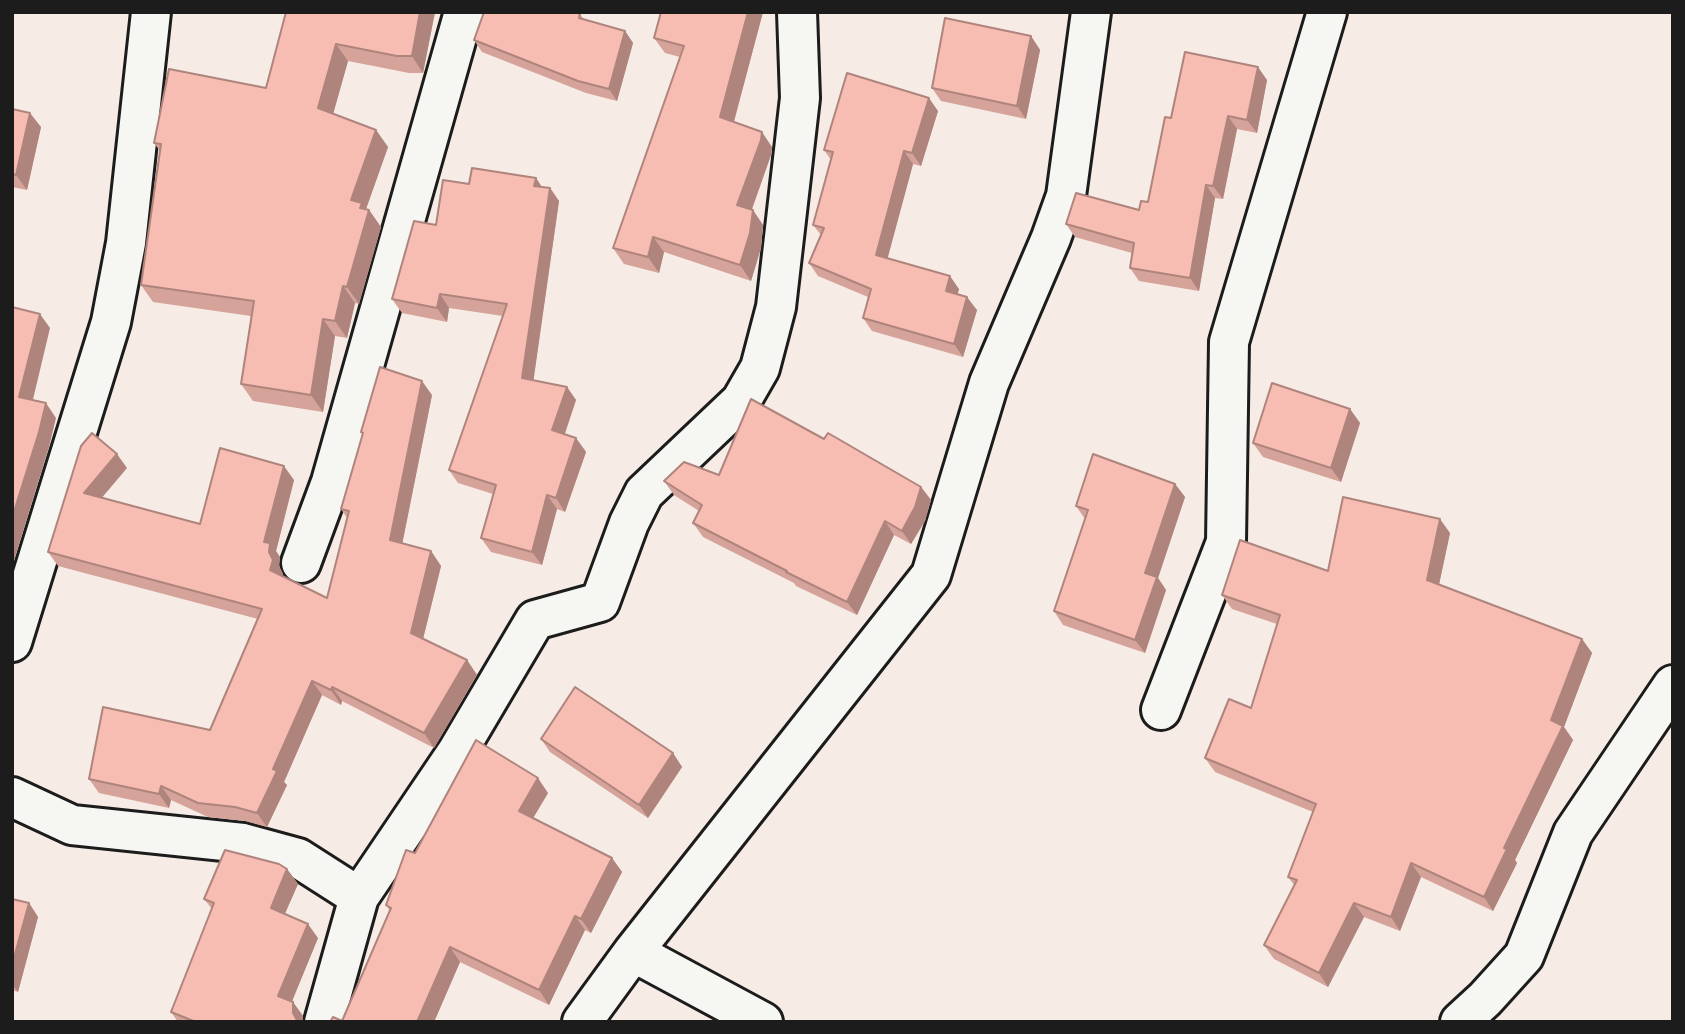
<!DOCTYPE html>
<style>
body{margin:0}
#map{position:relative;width:1685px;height:1034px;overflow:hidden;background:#f6ebe5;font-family:"Indie Flower",sans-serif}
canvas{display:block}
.frame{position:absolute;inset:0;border:14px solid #1c1c1c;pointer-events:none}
</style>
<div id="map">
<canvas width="1685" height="1034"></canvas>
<div class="frame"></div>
</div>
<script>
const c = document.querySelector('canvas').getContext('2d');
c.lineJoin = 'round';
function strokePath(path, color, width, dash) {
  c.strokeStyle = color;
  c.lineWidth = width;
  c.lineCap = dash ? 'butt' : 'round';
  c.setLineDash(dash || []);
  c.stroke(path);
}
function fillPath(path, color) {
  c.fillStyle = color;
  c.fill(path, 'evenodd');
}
const minor = new Path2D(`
 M 301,563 L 331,482 L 464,12
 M 12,642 L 111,322 L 126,243 L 151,12
 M 1161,710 L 1226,542 L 1229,342 L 1327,12
 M 12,797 L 72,825 L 243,843 L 298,858 L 359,897
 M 633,952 L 763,1022
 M 324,1022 L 359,897 L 457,752 L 535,620 L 600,602 L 629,523 L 644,493 L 741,401 L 760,368 L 776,307 L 800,98 L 797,12
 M 582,1022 L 633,952 L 931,575 L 989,383 L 1051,238 L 1066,196 L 1091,12
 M 1460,1022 L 1485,999 L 1524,956 L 1573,833 L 1673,685`);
strokePath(minor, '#1c1c1c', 44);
strokePath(minor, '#f6f6f2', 38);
fillPath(new Path2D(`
 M 286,12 L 435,12 L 423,73 L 409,73 L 348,61 L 333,114 L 376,130 L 388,147 L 366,209 L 369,210 L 381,227 L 359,304 L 355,303 L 347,338 L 335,336 L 323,412 L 253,401 L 241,384 L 251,316 L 153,302 L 141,285 L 160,151 L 154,143 L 266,88 Z
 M 661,12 L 763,12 L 734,122 L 772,147 L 771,155 L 752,209 L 763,225 L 761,248 L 751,281 L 664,252 L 659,273 L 624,264 L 613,248 L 680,57 L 665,53 L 654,38 Z
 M 580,14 L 584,20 L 625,31 L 633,43 L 617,101 L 586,93 L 482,52 L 474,40 Z
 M 1031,36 L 1040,50 L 1026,119 L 941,101 L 932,88 Z
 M 1267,80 L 1257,133 L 1237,129 L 1223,199 L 1215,198 L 1199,291 L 1139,281 L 1130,268 L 1132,253 L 1075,237 L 1066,224 L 1139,210 L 1148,202 L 1171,118 Z
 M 12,109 L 41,127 L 27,190 L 12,187 Z
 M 938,111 L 921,166 L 913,164 L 887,258 L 959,289 L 957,294 L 977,310 L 963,357 L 872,331 L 863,318 L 868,297 L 818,276 L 809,263 L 821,235 L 813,225 L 831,160 L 824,150 Z
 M 536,178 L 542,187 L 550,188 L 559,201 L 533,380 L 567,387 L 576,400 L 565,434 L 576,438 L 586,452 L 565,512 L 557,509 L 542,565 L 491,552 L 481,538 L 493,494 L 458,483 L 449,470 L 503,316 L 449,308 L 447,322 L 402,313 L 392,299 L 436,225 L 469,184 Z
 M 432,395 L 402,544 L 431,551 L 441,566 L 423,639 L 467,660 L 477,675 L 434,748 L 342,701 L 341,705 L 322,695 L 284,782 L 287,785 L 267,827 L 245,821 L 208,817 L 171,800 L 169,808 L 99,793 L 89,779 L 210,730 L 258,619 L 58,566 L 48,552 L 127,468 L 102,497 L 200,524 L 294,480 L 276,551 L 280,557 L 279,566 L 283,574 L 282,576 L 327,598 L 347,518 L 341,509 L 363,435 L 361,432 Z
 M 1350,409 L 1360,423 L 1341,482 L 1263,457 L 1253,443 Z
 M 824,439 L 921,487 L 931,500 L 925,521 L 911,544 L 894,535 L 857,615 L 796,586 L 794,583 L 703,537 L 693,523 L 699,511 L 674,495 L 664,481 L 719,475 Z
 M 1175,484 L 1185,497 L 1158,578 L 1166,590 L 1145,653 L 1063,625 L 1054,611 L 1085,519 L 1076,506 Z
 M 1450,533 L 1439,584 L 1582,639 L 1592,653 L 1564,727 L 1573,740 L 1515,860 L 1517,863 L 1493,911 L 1421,877 L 1400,931 L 1364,917 L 1328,987 L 1274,959 L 1264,945 L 1295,886 L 1288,877 L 1313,812 L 1215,772 L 1205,758 L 1251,708 L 1277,624 L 1232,609 L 1222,595 L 1328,571 Z
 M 541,739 L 673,753 L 682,767 L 648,818 L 550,752 Z
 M 548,793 L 533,818 L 612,858 L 622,872 L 591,933 L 585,930 L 549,1005 L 460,962 L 434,1022 L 330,1022 L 342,1021 L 390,911 L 386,905 L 415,853 Z
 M 287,869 L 298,884 L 285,914 L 318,938 L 292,1001 L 303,1016 L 303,1022 L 178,1022 L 171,1012 L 212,909 L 204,899 Z
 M 12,899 L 29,903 L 38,917 L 18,992 L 12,990 Z`), '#d5a399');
fillPath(new Path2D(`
 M 420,12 L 435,12 L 423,73 L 412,56 Z
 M 748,12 L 763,12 L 731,132 L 720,117 Z
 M 625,31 L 633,43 L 617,101 L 609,89 Z
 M 1031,36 L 1040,50 L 1026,119 L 1017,106 Z
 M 336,44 L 348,61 L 330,125 L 318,108 Z
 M 1258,67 L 1267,80 L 1257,133 L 1247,120 Z
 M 929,98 L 938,111 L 921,166 L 912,153 Z
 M 30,113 L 41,127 L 27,190 L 16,175 Z
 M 1228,116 L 1237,129 L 1223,199 L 1213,186 Z
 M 376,130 L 388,147 L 366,209 L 369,210 L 381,227 L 359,304 L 347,287 L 351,200 Z
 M 762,132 L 772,147 L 771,155 L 748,220 L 737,205 Z
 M 904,151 L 913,164 L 885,268 L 876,255 Z
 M 536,178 L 545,192 L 534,186 Z
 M 1206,185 L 1215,198 L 1199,291 L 1190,278 Z
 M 550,188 L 559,201 L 532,391 L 522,378 Z
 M 753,210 L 763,225 L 761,248 L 751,281 L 740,265 Z
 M 653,237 L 664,252 L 659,273 L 648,257 Z
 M 950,276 L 959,289 L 955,304 L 946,291 Z
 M 343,286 L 355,303 L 347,338 L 335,321 Z
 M 440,294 L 449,308 L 447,322 L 437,308 Z
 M 967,297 L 977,310 L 963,357 L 954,344 Z
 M 40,314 L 50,328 L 30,412 L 19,397 Z
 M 323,319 L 335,336 L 323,412 L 311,395 Z
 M 422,381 L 432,395 L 400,555 L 390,540 Z
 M 567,387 L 576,400 L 561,444 L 552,430 Z
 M 46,403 L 56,418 L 49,447 L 12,567 L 12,518 Z
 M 1350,409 L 1360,423 L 1341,482 L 1331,468 Z
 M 576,438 L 586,452 L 565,512 L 556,498 Z
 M 117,454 L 127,468 L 94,507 L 84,493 Z
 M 284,466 L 294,480 L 276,551 L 280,557 L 279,566 L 283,574 L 280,584 L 270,570 L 264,542 Z
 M 1175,484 L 1185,497 L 1158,578 L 1166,590 L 1145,653 L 1135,640 L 1145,573 Z
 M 921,487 L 931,500 L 925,521 L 911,544 L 902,531 Z
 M 547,495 L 557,509 L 542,565 L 532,552 Z
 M 1440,519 L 1450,533 L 1437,594 L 1427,580 Z
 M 885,521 L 894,535 L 857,615 L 847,602 Z
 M 431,551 L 441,566 L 421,647 L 411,633 Z
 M 1582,639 L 1592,653 L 1564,727 L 1573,740 L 1515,860 L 1517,863 L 1493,911 L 1484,897 Z
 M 467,660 L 477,675 L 434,748 L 424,733 Z
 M 312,681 L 322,695 L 284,782 L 287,785 L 267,827 L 257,813 L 273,769 Z
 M 332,687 L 342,701 L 341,705 L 331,690 Z
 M 673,753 L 682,767 L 648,818 L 639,805 Z
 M 538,778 L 548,793 L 529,825 L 519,811 Z
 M 161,786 L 171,800 L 169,808 L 159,794 Z
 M 612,858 L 622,872 L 591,933 L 581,919 Z
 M 1411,863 L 1421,877 L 1400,931 L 1391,917 Z
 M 287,869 L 298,884 L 281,922 L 271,908 Z
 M 29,903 L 38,917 L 18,992 L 12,984 L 12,965 Z
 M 1354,903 L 1364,917 L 1328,987 L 1319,973 Z
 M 575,916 L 585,930 L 549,1005 L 539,990 Z
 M 308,924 L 318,938 L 288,1011 L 278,996 Z
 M 450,947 L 460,962 L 434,1022 L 417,1022 Z
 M 293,1002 L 303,1016 L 303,1022 L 298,1022 L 293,1013 Z`), '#ae847d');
const building = new Path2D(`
 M 286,12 L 420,12 L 412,56 L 397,56 L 336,44 L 318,108 L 376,130 L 351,200 L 362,203 L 360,208 L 369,210 L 347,287 L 343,286 L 335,321 L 323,319 L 311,395 L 241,384 L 254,301 L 141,285 L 161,144 L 154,143 L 169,69 L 266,88 Z
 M 484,12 L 576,12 L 580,14 L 579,18 L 625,31 L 609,89 L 578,81 L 474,40 Z
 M 661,12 L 748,12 L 720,117 L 762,132 L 761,140 L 737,205 L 753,210 L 750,233 L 740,265 L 653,237 L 648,257 L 613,248 L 684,46 L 654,38 Z
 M 945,18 L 1031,36 L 1017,106 L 932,88 Z
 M 1185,52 L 1258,67 L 1247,120 L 1228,116 L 1213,186 L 1206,185 L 1190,278 L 1130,268 L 1134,243 L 1066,224 L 1076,193 L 1139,210 L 1141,201 L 1148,202 L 1165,117 L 1171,118 Z
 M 847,73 L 929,98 L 912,153 L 904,151 L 876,255 L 950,276 L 946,291 L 967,297 L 954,344 L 863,318 L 871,289 L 809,263 L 824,228 L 813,225 L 833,152 L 824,150 Z
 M 12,109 L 30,113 L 16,175 L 12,174 Z
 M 472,168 L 536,178 L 534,186 L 550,188 L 522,378 L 567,387 L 552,430 L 576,438 L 556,498 L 547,495 L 532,552 L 481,538 L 496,485 L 449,470 L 507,304 L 440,294 L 437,308 L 392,299 L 414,221 L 436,225 L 443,180 L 469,184 Z
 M 12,307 L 40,314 L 19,397 L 46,403 L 39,432 L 12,518 Z
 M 380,367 L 422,381 L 390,540 L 431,551 L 411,633 L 467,660 L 424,733 L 332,687 L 331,690 L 312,681 L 273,769 L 277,771 L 257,813 L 235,807 L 198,803 L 161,786 L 159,794 L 89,779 L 103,707 L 210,730 L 262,609 L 48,552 L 81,446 L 92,433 L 117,454 L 84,493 L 200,524 L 220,448 L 284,466 L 264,542 L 270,543 L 269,552 L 273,560 L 270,570 L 327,598 L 349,511 L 341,509 L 363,433 L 361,432 Z
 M 1272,383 L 1350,409 L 1331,468 L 1253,443 Z
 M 751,399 L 824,439 L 828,433 L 921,487 L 915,507 L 902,531 L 885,521 L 847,602 L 786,572 L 787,571 L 693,523 L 702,505 L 664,481 L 684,462 L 719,475 Z
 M 1093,454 L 1175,484 L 1145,573 L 1157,577 L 1135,640 L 1054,611 L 1088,510 L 1076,506 Z
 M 1343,497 L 1440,519 L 1427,580 L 1582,639 L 1551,720 L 1563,726 L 1504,848 L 1507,849 L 1484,897 L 1411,863 L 1391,917 L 1354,903 L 1319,973 L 1264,945 L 1297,880 L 1288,877 L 1316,804 L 1205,758 L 1229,699 L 1251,708 L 1280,615 L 1222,595 L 1240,540 L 1328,571 Z
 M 575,687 L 673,753 L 639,805 L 541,739 Z
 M 476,740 L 538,778 L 519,811 L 612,858 L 581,919 L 575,916 L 539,990 L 450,947 L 417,1022 L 330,1022 L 333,1017 L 342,1021 L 391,908 L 386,905 L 406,850 L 415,853 Z
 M 225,850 L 279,864 L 287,869 L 271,908 L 308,924 L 278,996 L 293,1002 L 293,1013 L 298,1022 L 196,1022 L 171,1012 L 214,903 L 204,899 Z
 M 12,899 L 29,903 L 12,965 Z`);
fillPath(building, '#f8bdb2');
strokePath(building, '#ae847d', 2);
</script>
